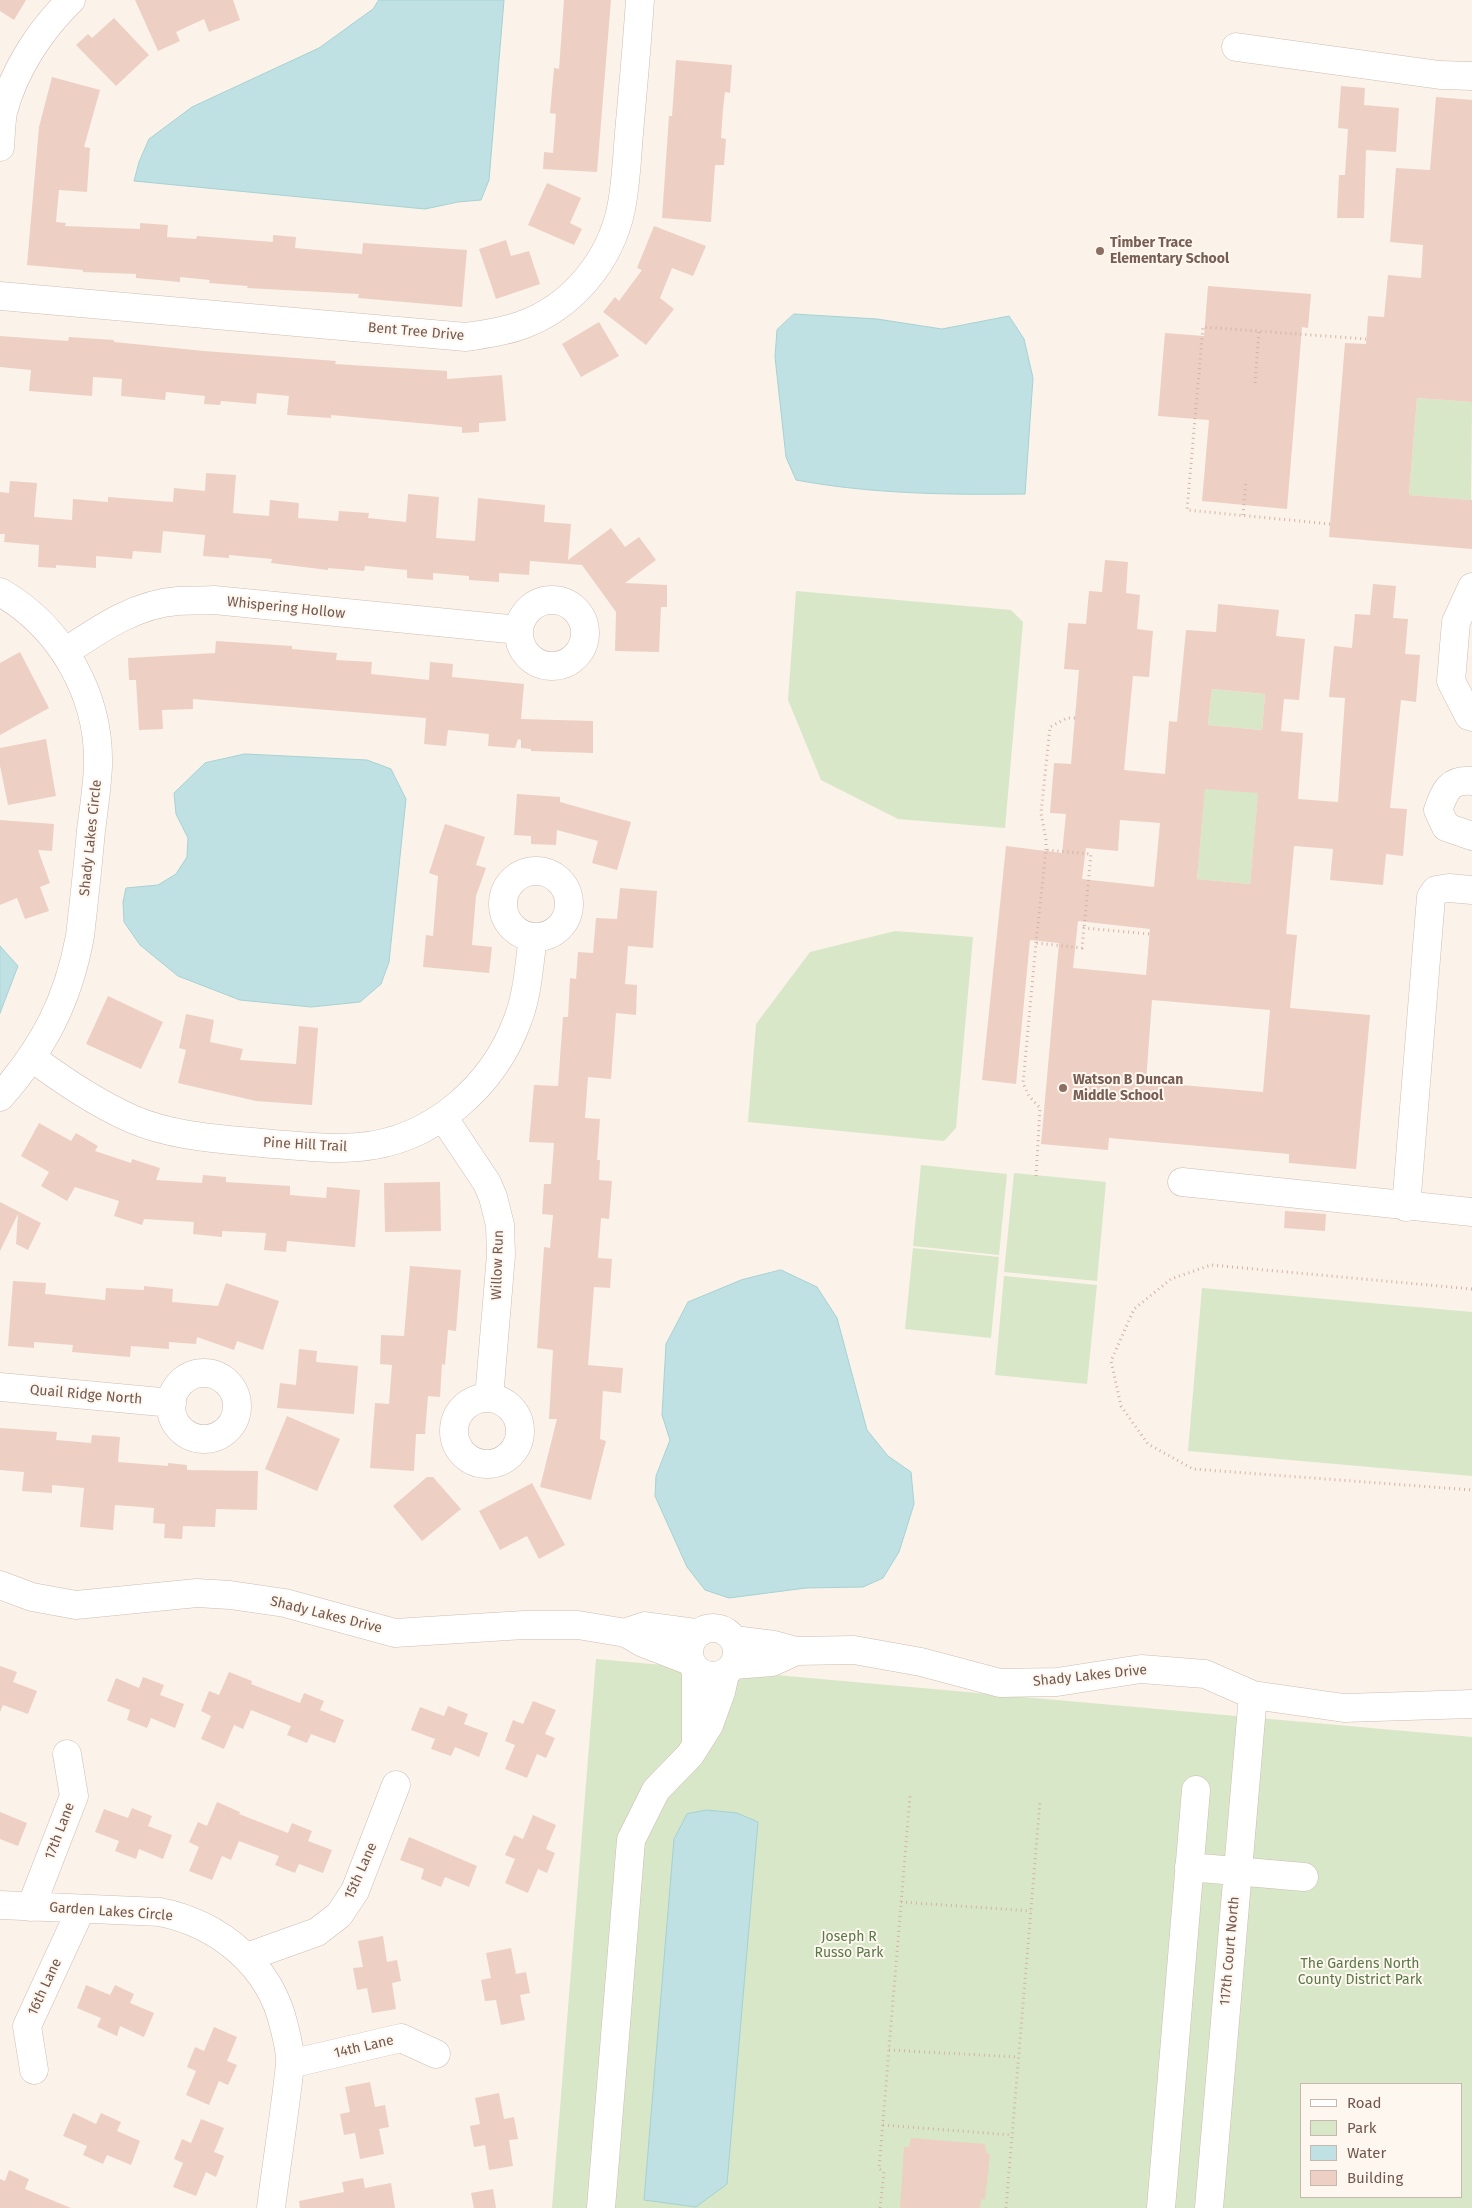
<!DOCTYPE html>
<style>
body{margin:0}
#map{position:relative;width:1472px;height:2208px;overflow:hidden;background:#fbf2e9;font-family:"Fira Sans",sans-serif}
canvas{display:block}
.legend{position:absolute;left:1300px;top:2083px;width:162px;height:115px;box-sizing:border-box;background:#fdf7ef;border:1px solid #c6b7af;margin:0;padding:6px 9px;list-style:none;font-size:15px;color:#73584f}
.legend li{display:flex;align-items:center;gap:10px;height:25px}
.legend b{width:25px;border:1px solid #c6b7af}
</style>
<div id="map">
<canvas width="1472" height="2208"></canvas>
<ul class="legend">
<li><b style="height:6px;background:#fff"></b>Road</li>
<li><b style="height:14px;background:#d8e7c8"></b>Park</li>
<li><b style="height:14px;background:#bfe1e3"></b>Water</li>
<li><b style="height:14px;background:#edd0c3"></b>Building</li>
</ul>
</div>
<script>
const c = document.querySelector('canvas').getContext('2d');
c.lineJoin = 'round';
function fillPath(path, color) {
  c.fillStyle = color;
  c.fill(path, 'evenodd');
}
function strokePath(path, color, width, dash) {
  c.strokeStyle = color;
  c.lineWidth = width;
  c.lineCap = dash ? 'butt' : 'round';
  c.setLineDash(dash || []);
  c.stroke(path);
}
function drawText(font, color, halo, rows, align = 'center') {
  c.font = font + ' "Fira Sans",sans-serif';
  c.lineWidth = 4;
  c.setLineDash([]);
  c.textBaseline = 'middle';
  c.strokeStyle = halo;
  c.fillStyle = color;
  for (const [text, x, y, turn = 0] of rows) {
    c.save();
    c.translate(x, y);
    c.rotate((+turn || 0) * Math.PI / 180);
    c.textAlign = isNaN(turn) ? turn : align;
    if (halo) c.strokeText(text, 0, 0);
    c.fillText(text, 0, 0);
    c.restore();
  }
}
fillPath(new Path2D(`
 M 1417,398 L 1472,402 L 1471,500 L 1409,495 Z
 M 796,591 L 1011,610 L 1023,622 L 1005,828 L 898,819 L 821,780 L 788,700 Z
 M 1212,689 L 1265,694 L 1262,730 L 1208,725 Z
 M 1207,759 L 1261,763 L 1250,884 L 1197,879 Z
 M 895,931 L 973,937 L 956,1128 L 944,1141 L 748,1122 L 756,1024 L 810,952 Z
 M 921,1165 L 1007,1174 L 999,1255 L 913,1246 Z
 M 1014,1173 L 1106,1182 L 1097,1281 L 1004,1272 Z
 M 913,1248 L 999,1257 L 991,1338 L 905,1329 Z
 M 1004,1276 L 1097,1285 L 1087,1384 L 995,1375 Z
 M 1202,1288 L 1472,1312 L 1472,1476 L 1188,1451 Z
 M 596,1659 L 1472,1737 L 1472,2208 L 552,2208 ZM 1301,2084 L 1461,2084 L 1461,2197 L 1301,2197 Z`), '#d8e7c8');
const water = new Path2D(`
 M 379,0 L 504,0 L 489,180 L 481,200 L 458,202 L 425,209 L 134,181 L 139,162 L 149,139 L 192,107 L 319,48 L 373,9 Z
 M 794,314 L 877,319 L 942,329 L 1009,316 L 1024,339 L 1033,378 L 1025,494 C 948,495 871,494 796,480 L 786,457 L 775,357 L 777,330 Z
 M 245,754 L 367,760 L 391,769 L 406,799 L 389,962 L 381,984 L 360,1002 L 311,1007 L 240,1000 L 178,976 L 140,945 L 124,922 L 123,902 L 126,888 L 158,885 L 176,874 L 187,857 L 188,838 L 176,814 L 174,793 L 205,763 Z
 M 0,946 L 18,966 L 0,1013 Z
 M 781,1270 L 817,1287 L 837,1318 L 867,1430 L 888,1456 L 911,1472 L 914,1504 L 899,1552 L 883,1578 L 863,1587 L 806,1588 L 729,1598 L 705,1590 L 687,1567 L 655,1496 L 656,1476 L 670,1440 L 662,1415 L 666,1344 L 688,1302 L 741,1280 Z
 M 707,1810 L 737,1813 L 758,1822 L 727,2184 L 696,2207 L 644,2200 L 674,1839 L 687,1814 Z`);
fillPath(water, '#bfe1e3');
strokePath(water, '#a6d1d3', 1);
fillPath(new Path2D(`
 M 0,0 L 26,0 L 14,20 L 0,11 Z
 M 135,0 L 233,0 L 240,20 L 209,32 L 204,19 L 176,32 L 180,41 L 158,51 Z
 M 564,0 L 611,0 L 597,172 L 543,169 L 544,152 L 553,153 L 556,114 L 550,113 L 554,68 L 559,69 Z
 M 114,18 L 149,55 L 116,86 L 76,45 L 88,34 L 92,38 Z
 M 676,60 L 732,65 L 730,93 L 725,92 L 723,109 L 721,138 L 726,139 L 724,165 L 715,165 L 711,222 L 662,218 L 669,116 L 672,116 Z
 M 52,77 L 100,90 L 84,147 L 90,148 L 87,192 L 59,190 L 56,222 L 66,223 L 65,226 L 140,229 L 140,223 L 168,225 L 167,237 L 196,239 L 197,236 L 273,242 L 273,235 L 296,237 L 295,248 L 362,254 L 363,243 L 467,250 L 462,307 L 358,298 L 359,294 L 247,288 L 248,286 L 209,283 L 210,280 L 180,277 L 180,282 L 136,278 L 136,274 L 83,272 L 83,270 L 27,265 L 39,127 Z
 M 1341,86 L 1365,88 L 1364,105 L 1399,108 L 1396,152 L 1366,150 L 1364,218 L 1337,218 L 1339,175 L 1345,175 L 1348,129 L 1338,128 Z
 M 1436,97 L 1472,100 L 1472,402 L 1417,398 L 1409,495 L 1472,500 L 1472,549 L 1329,537 L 1345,343 L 1366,344 L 1368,316 L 1384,317 L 1388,275 L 1421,278 L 1423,245 L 1390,242 L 1396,168 L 1430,170 Z
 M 547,183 L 581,198 L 570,223 L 582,229 L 574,245 L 528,225 Z
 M 654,226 L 706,246 L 693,276 L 672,268 L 660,298 L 674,309 L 646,345 L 603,312 L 615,297 L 619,301 L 642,270 L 637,268 Z
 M 506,240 L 511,256 L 529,251 L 540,284 L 496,299 L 479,249 Z
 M 1208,286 L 1311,294 L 1308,328 L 1302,327 L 1287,509 L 1202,501 L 1209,420 L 1158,416 L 1165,333 L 1204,336 Z
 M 599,322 L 619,356 L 581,377 L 562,344 Z
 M 0,336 L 68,341 L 69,337 L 114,340 L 114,342 L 204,351 L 336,361 L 335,364 L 447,371 L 447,379 L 502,375 L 506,421 L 479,423 L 479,432 L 462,433 L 462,427 L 331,415 L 331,418 L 287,415 L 289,396 L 257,393 L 256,404 L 221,401 L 220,405 L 204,404 L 205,396 L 166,392 L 165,400 L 121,396 L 122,379 L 93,377 L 92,396 L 29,391 L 31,370 L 0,367 Z
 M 206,473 L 236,475 L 233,513 L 269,516 L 270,500 L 299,503 L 298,518 L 338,521 L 339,511 L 369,513 L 368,518 L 406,522 L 408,494 L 439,497 L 436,538 L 475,541 L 478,498 L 545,505 L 544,522 L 571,524 L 568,560 L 611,528 L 625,547 L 639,537 L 656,560 L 625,583 L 667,585 L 667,607 L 661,607 L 659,652 L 615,651 L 616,612 L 582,565 L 530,561 L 529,575 L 499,573 L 499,582 L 469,580 L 469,576 L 433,573 L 433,580 L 407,578 L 407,570 L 365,566 L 364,571 L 328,568 L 328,570 L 271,563 L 272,559 L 229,555 L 229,558 L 203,556 L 205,535 L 163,531 L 161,553 L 133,551 L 132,559 L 96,556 L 96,568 L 56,565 L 56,568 L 38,567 L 39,545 L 4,542 L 5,534 L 0,534 L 0,492 L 9,493 L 10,481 L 37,483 L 34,517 L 72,520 L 73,499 L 108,502 L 108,497 L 173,502 L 174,488 L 205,491 Z
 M 1105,560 L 1128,562 L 1126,593 L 1140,595 L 1137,629 L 1153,631 L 1149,677 L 1133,676 L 1124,770 L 1165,774 L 1169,721 L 1177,722 L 1186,630 L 1216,632 L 1218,604 L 1279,610 L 1276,636 L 1305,639 L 1299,700 L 1284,699 L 1281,731 L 1303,733 L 1298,799 L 1338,802 L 1345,698 L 1329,697 L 1334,646 L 1352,648 L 1355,614 L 1370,615 L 1373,584 L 1396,586 L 1393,618 L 1408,619 L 1405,654 L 1420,655 L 1416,702 L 1401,700 L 1390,808 L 1407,809 L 1403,856 L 1386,854 L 1383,885 L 1330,880 L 1333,849 L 1294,846 L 1286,934 L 1297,935 L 1290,1008 L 1370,1015 L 1356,1169 L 1289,1163 L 1289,1154 L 1109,1138 L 1108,1150 L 1041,1144 L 1059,943 L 1030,940 L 1016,1084 L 982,1080 L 1006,846 L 1062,853 L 1066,814 L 1050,813 L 1054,763 L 1071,764 L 1079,670 L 1064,669 L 1068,623 L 1086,624 L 1089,591 L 1102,592 ZM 1212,689 L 1265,694 L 1262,730 L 1208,725 ZM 1205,789 L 1258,793 L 1250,884 L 1197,879 ZM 1120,820 L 1160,823 L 1154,887 L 1082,879 L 1086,848 L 1118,851 ZM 1078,921 L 1150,929 L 1146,975 L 1073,968 ZM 1152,1000 L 1270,1010 L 1263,1092 L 1146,1082 Z
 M 216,641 L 292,646 L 292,649 L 337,653 L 336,660 L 372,662 L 371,674 L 429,680 L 430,662 L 453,664 L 452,677 L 524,684 L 521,719 L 593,721 L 593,753 L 531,751 L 531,749 L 521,748 L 521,740 L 518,739 L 515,748 L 488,746 L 489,734 L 448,730 L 446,746 L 424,744 L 426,718 L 193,699 L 193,709 L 162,710 L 163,729 L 139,730 L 136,680 L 129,680 L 128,658 L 215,653 Z
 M 20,652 L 49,708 L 0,735 L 0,663 Z
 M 46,739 L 56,796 L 8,805 L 0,766 L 0,748 Z
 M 517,794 L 560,797 L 560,802 L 631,822 L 617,870 L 592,863 L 598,841 L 557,830 L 556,845 L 531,844 L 531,836 L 514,835 Z
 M 0,820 L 54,824 L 52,851 L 38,850 L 50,883 L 40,887 L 49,911 L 25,919 L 17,898 L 0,905 Z
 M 445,824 L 485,837 L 476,865 L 486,868 L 476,896 L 472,945 L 492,947 L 489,973 L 423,967 L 426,935 L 433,936 L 438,876 L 429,873 Z
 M 620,888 L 657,891 L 653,948 L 628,946 L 625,984 L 637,985 L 636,1015 L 616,1013 L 611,1079 L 588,1077 L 585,1118 L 600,1119 L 597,1160 L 600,1160 L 599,1180 L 612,1181 L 609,1219 L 601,1218 L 598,1258 L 612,1259 L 610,1288 L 594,1287 L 588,1365 L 623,1368 L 621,1393 L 603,1391 L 600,1439 L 606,1441 L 591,1500 L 540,1487 L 557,1419 L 549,1419 L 553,1350 L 537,1348 L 544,1247 L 550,1248 L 553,1215 L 542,1214 L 544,1184 L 551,1184 L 554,1143 L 529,1142 L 534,1085 L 558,1086 L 563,1017 L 568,1017 L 570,978 L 576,979 L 578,952 L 593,953 L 596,918 L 617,919 Z
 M 108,996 L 163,1022 L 141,1069 L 86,1044 Z
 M 186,1014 L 214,1020 L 210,1042 L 243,1049 L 240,1060 L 296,1064 L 299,1026 L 318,1028 L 312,1105 L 256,1101 L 178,1083 L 186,1050 L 179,1048 Z
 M 39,1123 L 71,1141 L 76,1133 L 98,1146 L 95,1151 L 131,1163 L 132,1159 L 160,1168 L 156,1180 L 202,1183 L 203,1175 L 226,1177 L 226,1182 L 290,1186 L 290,1195 L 326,1198 L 327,1187 L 360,1190 L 355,1247 L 287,1241 L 286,1252 L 264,1250 L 266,1233 L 222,1231 L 222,1237 L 193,1234 L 194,1222 L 144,1219 L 142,1225 L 114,1216 L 119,1201 L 75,1187 L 67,1201 L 41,1186 L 49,1172 L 21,1156 Z
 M 440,1182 L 441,1231 L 385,1232 L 384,1183 Z
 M 0,1202 L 41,1223 L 28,1250 L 16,1244 L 18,1214 L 0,1251 Z
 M 1285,1211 L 1326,1214 L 1325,1231 L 1284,1228 Z
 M 410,1266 L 461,1270 L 456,1331 L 448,1330 L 445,1365 L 442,1364 L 440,1397 L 428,1396 L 425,1434 L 416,1434 L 414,1471 L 370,1468 L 375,1403 L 389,1404 L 392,1365 L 380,1364 L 381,1335 L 404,1336 Z
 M 13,1281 L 46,1283 L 45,1294 L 105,1300 L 106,1288 L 144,1290 L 144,1286 L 173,1289 L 172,1302 L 218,1306 L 226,1283 L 279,1301 L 263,1350 L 237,1341 L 234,1350 L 197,1337 L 196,1344 L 169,1342 L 169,1349 L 131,1346 L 130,1357 L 72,1352 L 73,1345 L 34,1342 L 34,1348 L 8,1346 Z
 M 299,1349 L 317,1351 L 316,1362 L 358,1366 L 354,1414 L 277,1408 L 280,1383 L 296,1385 Z
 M 287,1416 L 340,1439 L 317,1491 L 265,1469 Z
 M 0,1428 L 57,1432 L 56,1440 L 91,1443 L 92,1435 L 120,1437 L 118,1462 L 168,1466 L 168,1463 L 187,1465 L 187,1470 L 258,1471 L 257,1510 L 216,1509 L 215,1527 L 183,1526 L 182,1539 L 164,1538 L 165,1524 L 153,1523 L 154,1508 L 115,1505 L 113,1530 L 80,1527 L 84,1488 L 52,1485 L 52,1493 L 22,1491 L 24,1472 L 0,1470 Z
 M 427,1477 L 433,1477 L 461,1509 L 422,1541 L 393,1506 Z
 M 532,1483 L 565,1545 L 539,1559 L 527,1536 L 500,1550 L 479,1511 Z
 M 0,1666 L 17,1672 L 13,1682 L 37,1691 L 28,1714 L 3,1705 L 0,1712 Z
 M 229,1672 L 252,1681 L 251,1684 L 300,1703 L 304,1693 L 324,1701 L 320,1710 L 344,1720 L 335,1743 L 311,1734 L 307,1743 L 287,1735 L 291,1726 L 251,1710 L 243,1729 L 234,1725 L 224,1749 L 201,1739 L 211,1716 L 201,1711 L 209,1691 L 219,1695 Z
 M 143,1677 L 164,1685 L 160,1695 L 184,1704 L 175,1728 L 151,1718 L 147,1728 L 127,1720 L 130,1710 L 107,1701 L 116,1678 L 139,1688 Z
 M 533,1701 L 556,1710 L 545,1734 L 555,1738 L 546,1758 L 537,1754 L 527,1778 L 505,1769 L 515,1745 L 505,1741 L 513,1720 L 523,1724 Z
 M 448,1706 L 468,1714 L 464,1724 L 488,1733 L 479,1757 L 455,1747 L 451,1756 L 431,1749 L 435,1739 L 411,1730 L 420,1707 L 444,1716 Z
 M 217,1802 L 240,1812 L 239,1814 L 288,1833 L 292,1823 L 312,1831 L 308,1841 L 332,1850 L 323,1873 L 299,1864 L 295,1873 L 275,1865 L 279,1856 L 239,1841 L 231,1860 L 222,1856 L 212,1880 L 189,1871 L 199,1847 L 189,1842 L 198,1822 L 207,1826 Z
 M 132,1808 L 152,1816 L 148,1826 L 172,1835 L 163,1859 L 139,1849 L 136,1859 L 115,1851 L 119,1841 L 95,1832 L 104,1809 L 128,1818 Z
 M 0,1812 L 27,1823 L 18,1846 L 0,1839 Z
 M 533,1815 L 556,1825 L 546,1849 L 555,1853 L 547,1873 L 538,1869 L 528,1893 L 505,1883 L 515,1859 L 505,1855 L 514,1835 L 523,1839 Z
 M 409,1837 L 477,1866 L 469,1887 L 445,1877 L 441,1887 L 421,1879 L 424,1869 L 400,1860 Z
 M 383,1936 L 387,1962 L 397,1960 L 401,1981 L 392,1983 L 396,2009 L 372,2013 L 367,1988 L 357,1990 L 353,1968 L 363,1967 L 358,1941 Z
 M 511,1948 L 516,1974 L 526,1972 L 530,1993 L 520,1995 L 525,2020 L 501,2025 L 496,2000 L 485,2001 L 481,1980 L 491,1978 L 486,1953 Z
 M 86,1985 L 110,1995 L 115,1985 L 134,1994 L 130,2003 L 154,2013 L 144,2037 L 120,2026 L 117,2036 L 97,2027 L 101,2018 L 77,2008 Z
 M 214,2027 L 237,2037 L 227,2061 L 237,2065 L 228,2085 L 219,2081 L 209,2105 L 186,2095 L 196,2071 L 187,2067 L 195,2047 L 204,2051 Z
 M 370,2082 L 375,2107 L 385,2105 L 389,2127 L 379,2129 L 384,2154 L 360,2159 L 355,2133 L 344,2135 L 340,2114 L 350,2112 L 345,2087 Z
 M 499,2093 L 504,2119 L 514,2117 L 518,2139 L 509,2140 L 513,2166 L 489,2170 L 485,2145 L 474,2147 L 470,2126 L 480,2124 L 475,2098 Z
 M 73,2113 L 96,2124 L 101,2113 L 121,2122 L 117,2131 L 140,2141 L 131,2165 L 107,2155 L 103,2164 L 83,2155 L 87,2146 L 63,2136 Z
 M 201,2119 L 224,2128 L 214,2152 L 224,2156 L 216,2177 L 206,2172 L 196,2196 L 173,2187 L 183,2163 L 174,2159 L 182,2139 L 191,2143 Z
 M 911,2138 L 985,2144 L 986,2152 L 990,2155 L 985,2200 L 981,2199 L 980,2208 L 900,2208 L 904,2147 L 909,2147 Z
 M 9,2170 L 29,2179 L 25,2189 L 71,2208 L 0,2208 L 0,2179 L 5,2181 Z
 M 363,2178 L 365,2188 L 391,2183 L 395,2208 L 300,2208 L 299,2201 L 344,2192 L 342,2182 Z
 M 493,2189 L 496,2208 L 474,2208 L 471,2193 Z`), '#edd0c3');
const minor = new Path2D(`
 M 1236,47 L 1440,75 L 1472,76
 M 0,147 C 1,135 1,123 3,112 C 14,70 40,30 71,0
 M 0,296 L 466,337 C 485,334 504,332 522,325 C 572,307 610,261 621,209 C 626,184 627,158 629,133 C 633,89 637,44 640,0
 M 1472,587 L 1456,622 L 1451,681 L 1469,716 L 1472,717
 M 0,592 C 61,627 100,695 98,766 C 97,787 94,809 91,830 C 88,865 84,901 80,936 C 68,1001 44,1047 0,1097
 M519 633a33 33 0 1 1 66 0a33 33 0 1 1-66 0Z
 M 65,652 C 100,629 135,604 178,601 C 190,600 202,601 214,600 L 519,630
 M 1472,781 C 1449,779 1445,791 1438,810 L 1446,827 L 1472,836
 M503 904a33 33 0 1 1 66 0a33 33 0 1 1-66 0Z
 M 32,1058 C 64,1081 96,1103 132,1119 C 176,1138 226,1139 273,1144 C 302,1146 330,1150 359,1147 C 432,1141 494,1086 518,1019 C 528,993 529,964 533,937
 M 443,1117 L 487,1183 L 493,1197 L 500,1225 L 501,1255 L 489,1398
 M 1182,1182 L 1472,1212
 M 1406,1207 L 1431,897 L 1436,890 L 1449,888 L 1472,890
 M171 1406a33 33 0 1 1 66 0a33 33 0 1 1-66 0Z
 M 0,1387 L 172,1403
 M454 1431a33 33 0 1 1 66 0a33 33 0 1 1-66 0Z
 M 0,1585 L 32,1597 L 76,1605 L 197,1593 L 230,1595 L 285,1603 L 395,1633 L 524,1625 L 578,1625 L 626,1633 L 643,1643 L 690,1661
 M689 1652a24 24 0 1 1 48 0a24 24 0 1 1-48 0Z
 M 624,1633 L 645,1626 L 697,1633
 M 734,1640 L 774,1645 L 796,1651 L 854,1650 L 921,1662 L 1000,1683 L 1057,1682 L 1141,1669 L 1205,1674 L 1253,1695 L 1344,1708 L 1472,1704
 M 733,1665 L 772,1662 L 796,1651
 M 696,1744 L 696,1671
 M 1189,1867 L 1304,1877
 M 0,1905 L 160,1912 C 219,1924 270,1965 284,2026 C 287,2038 291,2053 290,2064 C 285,2112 277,2160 271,2208
 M 31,1907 L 74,1796 L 67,1754
 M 247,1957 L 317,1932 L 339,1915 L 355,1891 L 396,1785
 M 290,2064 L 401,2038 L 436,2054
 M 34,2070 L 27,2026 L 81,1909
 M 601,2208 L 631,1840 L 656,1790 L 690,1755 L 709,1725 L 721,1692 L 725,1674
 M 1161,2208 L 1196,1790
 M 1209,2208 L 1253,1695`);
strokePath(minor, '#cebcb3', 29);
strokePath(new Path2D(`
 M 1255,383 L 1259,331
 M 1243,515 L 1246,480
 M 1330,524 L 1187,510 L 1203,327 L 1366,339
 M 1046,850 L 1046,840 L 1041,813 L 1050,727 L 1067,718 L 1075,718
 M 1036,943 L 1046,850 L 1091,854 L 1084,928
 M 1036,1176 L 1040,1108 L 1029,1096 L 1023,1083 L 1036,943 L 1082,948 L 1084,928 L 1150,934
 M 1472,1289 L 1211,1265 L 1171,1279 L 1134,1309 L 1111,1361 L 1121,1406 L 1148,1444 L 1193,1469 L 1472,1490
 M 901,1902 L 1031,1911
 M 889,2050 L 1018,2057
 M 883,2125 L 1011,2135
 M 880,2208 L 884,2172 L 879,2169 L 910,1796
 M 1006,2208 L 1040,1802`), '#d3b3a6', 3, [1, 4]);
strokePath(minor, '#fff', 28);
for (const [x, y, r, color] of [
 [1100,251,5,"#8d6e63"],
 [1063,1088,5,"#8d6e63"]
]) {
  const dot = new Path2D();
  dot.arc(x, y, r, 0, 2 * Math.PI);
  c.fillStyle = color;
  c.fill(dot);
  strokePath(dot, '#fdf7ef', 2);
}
drawText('bold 14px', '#785e54', '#fdf7ef', [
 ["Timber Trace",1110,243],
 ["Elementary School",1110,259],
 ["Watson B Duncan",1073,1080],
 ["Middle School",1073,1096]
], 'left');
drawText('14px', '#73584f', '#fdf7ef', [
 ["Bent Tree Drive",416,332,5],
 ["Whispering Hollow",286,608,6],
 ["Shady Lakes Circle",91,838,-84],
 ["Pine Hill Trail",305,1145,3],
 ["Willow Run",498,1265,-88],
 ["Quail Ridge North",86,1395,5],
 ["Shady Lakes Drive",326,1615,14],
 ["Shady Lakes Drive",1090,1676,-6],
 ["17th Lane",60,1831,-69],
 ["15th Lane",361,1871,-66],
 ["Garden Lakes Circle",111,1912,4],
 ["117th Court North",1230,1951,-85],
 ["16th Lane",45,1987,-65],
 ["14th Lane",364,2047,-13]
]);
drawText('14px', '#5a7848', '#fdf7ef', [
 ["Joseph R",849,1937],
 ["Russo Park",849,1953],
 ["The Gardens North",1360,1964],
 ["County District Park",1360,1980]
]);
</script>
